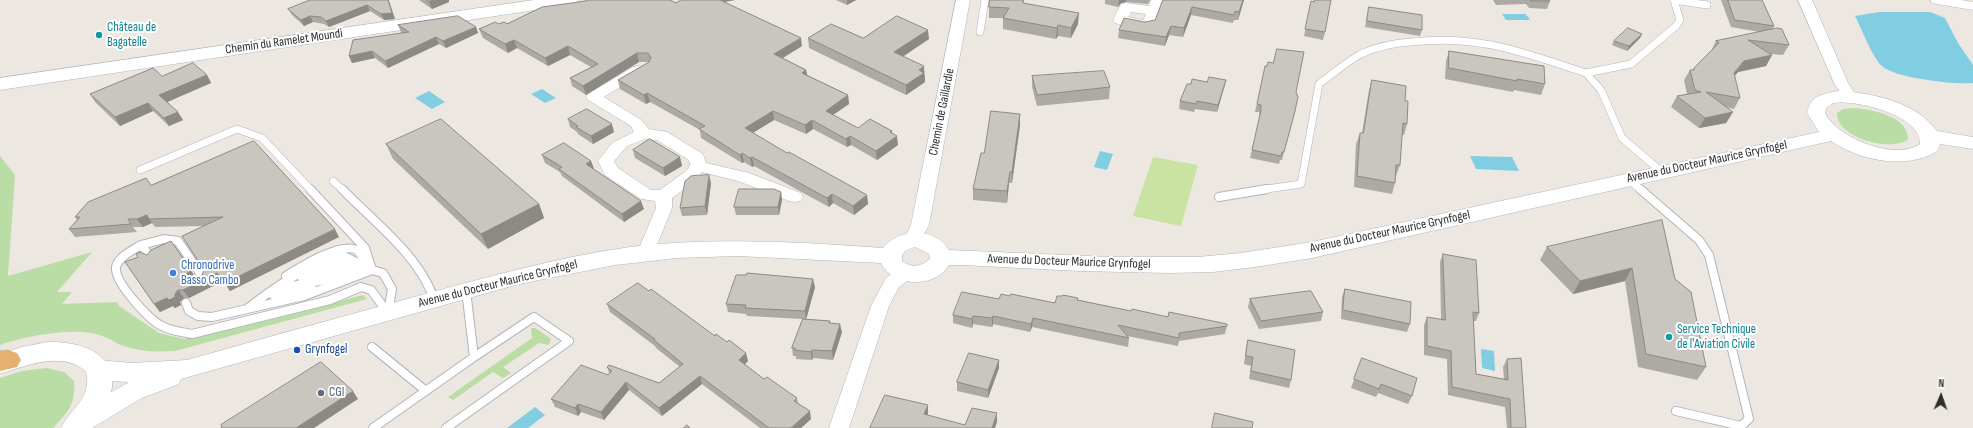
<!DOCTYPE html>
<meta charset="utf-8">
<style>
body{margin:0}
#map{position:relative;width:1973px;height:428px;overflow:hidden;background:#ede7e1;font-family:"Sofia Sans Condensed",sans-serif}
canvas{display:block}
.north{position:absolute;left:1921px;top:376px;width:40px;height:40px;-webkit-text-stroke:3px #fff;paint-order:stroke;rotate:2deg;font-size:11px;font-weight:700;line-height:16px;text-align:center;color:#2d2d2d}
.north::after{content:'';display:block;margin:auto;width:14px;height:18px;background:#2d2d2d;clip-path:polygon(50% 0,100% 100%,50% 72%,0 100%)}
</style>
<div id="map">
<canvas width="1973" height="428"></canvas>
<div class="north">N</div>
</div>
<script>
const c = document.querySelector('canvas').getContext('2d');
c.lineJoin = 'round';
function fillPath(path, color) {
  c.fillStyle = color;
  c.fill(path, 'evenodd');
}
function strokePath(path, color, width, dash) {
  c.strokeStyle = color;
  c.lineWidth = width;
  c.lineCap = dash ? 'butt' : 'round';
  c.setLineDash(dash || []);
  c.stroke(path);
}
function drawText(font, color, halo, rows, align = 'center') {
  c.font = font + ' "Sofia Sans Condensed",sans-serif';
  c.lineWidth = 4;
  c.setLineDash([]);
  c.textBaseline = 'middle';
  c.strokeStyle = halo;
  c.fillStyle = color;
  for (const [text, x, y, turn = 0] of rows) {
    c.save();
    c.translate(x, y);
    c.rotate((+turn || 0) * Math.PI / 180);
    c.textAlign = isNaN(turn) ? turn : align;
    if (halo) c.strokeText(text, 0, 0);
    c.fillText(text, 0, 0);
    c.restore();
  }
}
fillPath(new Path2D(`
 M 1853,108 C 1871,109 1908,116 1908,139 C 1892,153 1836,138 1837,113 L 1843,109 Z
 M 0,156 L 15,175 L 8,276 L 92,252 L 57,292 L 72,292 L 62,304 L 117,302 L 119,306 L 159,333 L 184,339 L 269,320 L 363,295 L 367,299 L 175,351 C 158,352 141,352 124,346 C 116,344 110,338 102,336 C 76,326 26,336 0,345 Z
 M 531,328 L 535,328 L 551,339 L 549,345 L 539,343 L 503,367 L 511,373 L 503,378 L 493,372 L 453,400 L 448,397 L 532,338 Z
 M 46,368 L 64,372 L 74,381 C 76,404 68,412 53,428 L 0,428 L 0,378 L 22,371 Z`), '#badca5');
fillPath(new Path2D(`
 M 1153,157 L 1198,165 L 1181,226 L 1133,216 Z`), '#cae2a2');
fillPath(new Path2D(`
 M 1879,12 L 1930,12 L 1945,18 L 1958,43 L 1973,65 L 1973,83 C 1955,85 1897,78 1883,67 C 1872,58 1862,29 1855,16 Z
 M 1502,14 L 1525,14 L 1530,19 L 1528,20 L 1506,20 Z
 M 542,89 L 556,98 L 545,103 L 531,94 Z
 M 429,91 L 445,102 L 432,109 L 415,98 Z
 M 1100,151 L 1113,154 L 1107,170 L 1094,167 Z
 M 1470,156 L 1512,157 L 1519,171 L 1476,169 Z
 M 1481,349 L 1494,351 L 1495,371 L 1482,368 Z
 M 535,407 L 545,415 L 528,428 L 507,428 Z`), '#81cde2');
const serviceFar1 = new Path2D(`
 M 1674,0 L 1707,5
 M 980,32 L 985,0
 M 140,170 L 237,129 L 262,138 L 311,190
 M 1662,172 L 1622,138 L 1601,90 L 1586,73 L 1631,64 L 1676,26 L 1680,20 L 1674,0
 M 1628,179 L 1641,190
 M 333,181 L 343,190
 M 1260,190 L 1301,184 L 1319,84 C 1333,74 1346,62 1361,54 C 1376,47 1395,43 1411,42 C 1479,34 1524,53 1586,73`);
const service = new Path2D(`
 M 310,189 L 365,248 L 372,270
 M 342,189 C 373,221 421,257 434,300
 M 1640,189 L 1699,240 L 1709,255 L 1749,419 L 1741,426 L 1676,411
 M 1219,197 L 1267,189
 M 141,245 L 164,239 L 178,241 L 204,279 L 199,283
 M 151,257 L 141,245 C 133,250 118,257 116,267 C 114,282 149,320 162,326 C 171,331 182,332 192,334 L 330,300 L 361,287 L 371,290 L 388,313
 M 321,261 L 343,256 L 367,267
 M 286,276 C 300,267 341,242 357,250 L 367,263
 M 302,278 L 326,272 L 358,271
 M 273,295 L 292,286 L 346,276
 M 277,297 L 312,288
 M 186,303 L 189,311 L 198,316 L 212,317 L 304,296 L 372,270
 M 248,308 C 275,288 306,262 341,264 C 355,265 369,269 383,273 L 392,289 L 388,313
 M 372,347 L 426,391
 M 373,428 L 474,357 L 466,290
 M 446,428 L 569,341 L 534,317 L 474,357`);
const minor = new Path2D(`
 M 956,0 L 970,0 L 929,225 L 919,243 L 913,245 L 907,243 L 904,239 L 911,225 Z
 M 1151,0 L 1165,0 L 1153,28 C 1142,31 1126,26 1115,23 L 1113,20 L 1121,4 L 1126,3 L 1149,6 ZM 1131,12 L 1146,14 L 1143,20 L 1128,17 Z
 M 1798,0 L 1812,0 L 1848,83 L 1857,97 L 1855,100 L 1845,100 L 1834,83 Z
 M 1930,0 L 1961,0 L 1973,2 L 1973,10 L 1937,4 L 1932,3 Z
 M 638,66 L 643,67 L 645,70 L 643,73 L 604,97 L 641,120 L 649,129 L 667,132 L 703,154 L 706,163 L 749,173 L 801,193 L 803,197 L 801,201 L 795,202 L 789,201 L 738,181 L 702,172 L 698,179 L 672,198 L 672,208 L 652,257 L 646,259 L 640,257 L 637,253 L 656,208 L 655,201 L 641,199 L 605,175 L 598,161 L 612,143 L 634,132 L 631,126 L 588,100 L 586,97 L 588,94 L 633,67 ZM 645,139 L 657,140 L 689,160 L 690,166 L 686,171 L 660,190 L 651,190 L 618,168 L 614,161 L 627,146 Z
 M 904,268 L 910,269 L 913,274 L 910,279 L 899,287 L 889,306 L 849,428 L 829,428 L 871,306 L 886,278 L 898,269 Z`);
const tertiary = new Path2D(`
 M 1837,91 C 1872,93 1915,101 1937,131 L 1973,137 L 1973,149 L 1940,144 C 1939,152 1930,156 1922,158 C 1892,167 1857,158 1831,141 L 1312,258 L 1255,267 L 1213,272 L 1169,273 L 1080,271 L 962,265 L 949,265 C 935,289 892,287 881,263 L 738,256 L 677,258 L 615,265 L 519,284 L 181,379 L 179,384 L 142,398 L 92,428 L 73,428 L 69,421 L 73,414 L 129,382 L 109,381 L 89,376 L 86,369 L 89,362 L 98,360 L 131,363 L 187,360 C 264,338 341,317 418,296 C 488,277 558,257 630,247 C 714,237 799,242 883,248 C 899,228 935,227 949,250 L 1110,257 L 1198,257 L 1241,253 L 1312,242 L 1819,132 L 1807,113 C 1811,95 1821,95 1837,91 ZM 1833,103 C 1855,99 1922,115 1920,144 C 1896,161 1838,139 1825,113 L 1827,107 ZM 915,247 L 929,254 L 930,259 C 921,267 911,268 902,261 L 902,255 L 906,250 Z`);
const secondary = new Path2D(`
 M 534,0 L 578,0 L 575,4 L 569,5 L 0,90 L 0,78 Z
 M 48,342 C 110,341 133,379 91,428 L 61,428 C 70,409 93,397 86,372 C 64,350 25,366 0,374 L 0,354 L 22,347 Z`);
const trunk = new Path2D(`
 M 8,350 L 17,353 L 21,360 L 17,367 L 0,371 L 0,351 Z`);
strokePath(serviceFar1, '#b2b4bb', 8);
strokePath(service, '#b2b4bb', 10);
strokePath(minor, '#b2b4bb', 1);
strokePath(tertiary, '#b2b4bb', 1);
strokePath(secondary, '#b2b4bb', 1);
strokePath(trunk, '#c4c4c4', 1);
strokePath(serviceFar1, '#fff', 7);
strokePath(service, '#fff', 8);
fillPath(minor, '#fff');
fillPath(tertiary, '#fff');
fillPath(secondary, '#fff');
fillPath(trunk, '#e6b070');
fillPath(new Path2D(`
 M 389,0 L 395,19 L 384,20 L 370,11 L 329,27 L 324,24 L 313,22 L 304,26 L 292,15 L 288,9 Z
 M 419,0 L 449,0 L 449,2 L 432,9 Z
 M 681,0 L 735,0 L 724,2 L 802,46 L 783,58 L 806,70 L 807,75 L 848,95 L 849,104 L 833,115 L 858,128 L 892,134 L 898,145 L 877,160 L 851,145 L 847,147 L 813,129 L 806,134 L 774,120 L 753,133 L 787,153 L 867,195 L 868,204 L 854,215 L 833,203 L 829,207 L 754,166 L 752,167 L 744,162 L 742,163 L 701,138 L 700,130 L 650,102 L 646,104 L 620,89 L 618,80 L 649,62 L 639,62 L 586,95 L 572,86 L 570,78 L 591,67 L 570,55 L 548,66 L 517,48 L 508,53 L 483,38 L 479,29 L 499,24 L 676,3 Z
 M 836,0 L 856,0 L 847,5 Z
 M 990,0 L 1024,0 L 1023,3 L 1078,24 L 1071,38 L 1058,36 L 1056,39 L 1003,29 L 1003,18 L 989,18 L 989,7 Z
 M 1105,0 L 1150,0 L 1148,4 L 1126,2 L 1121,3 L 1118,7 L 1105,4 Z
 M 1163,0 L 1244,0 L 1238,20 L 1234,20 L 1233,23 L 1191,15 L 1183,37 L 1169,35 L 1165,46 L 1118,38 L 1119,30 L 1155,20 Z
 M 1493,0 L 1549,0 L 1550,1 L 1547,9 L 1529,8 L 1526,4 L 1496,5 Z
 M 1721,0 L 1762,0 L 1774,26 L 1772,29 L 1789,45 L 1783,55 L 1770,54 L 1772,55 L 1766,66 L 1738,72 L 1734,76 L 1740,98 L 1734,109 L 1726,107 L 1733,112 L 1726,123 L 1699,128 L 1671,107 L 1677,96 L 1687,94 L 1684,80 L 1690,70 L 1693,70 L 1694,68 L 1711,51 L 1716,41 L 1760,32 L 1731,27 Z
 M 1311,1 L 1325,32 L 1323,40 L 1304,36 Z
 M 1369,7 L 1422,30 L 1420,36 L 1365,27 Z
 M 398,25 L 476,27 L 478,33 L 446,48 L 439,44 L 388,68 L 375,58 L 352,63 L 349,56 L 402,32 L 401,32 Z
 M 1642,34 L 1640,38 L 1627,51 L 1612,45 L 1614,41 Z
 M 808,38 L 863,38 L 929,39 L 903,56 L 925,76 L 925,82 L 906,95 L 809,48 Z
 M 1449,51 L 1545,84 L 1541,95 L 1514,90 L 1513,92 L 1445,79 L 1446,61 Z
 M 1265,66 L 1296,92 L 1293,119 L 1282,160 L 1280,160 L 1279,164 L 1250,158 L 1260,117 L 1259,112 L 1255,112 Z
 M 207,75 L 211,83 L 167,102 L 183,120 L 169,126 L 153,111 L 120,126 L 95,102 L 90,94 L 162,76 Z
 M 1032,76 L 1110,87 L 1109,99 L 1037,106 L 1032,87 Z
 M 1226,80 L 1224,88 L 1217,112 L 1195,109 L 1194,112 L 1179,109 L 1180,101 L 1191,84 L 1207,82 Z
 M 1372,80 L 1405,101 L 1407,124 L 1404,135 L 1402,135 L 1400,165 L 1396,176 L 1395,183 L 1392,194 L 1354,187 L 1356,144 L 1360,133 L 1362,133 L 1369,90 Z
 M 1020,114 L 1020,125 L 1012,183 L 1009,183 L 1007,203 L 973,200 L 973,189 L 984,153 Z
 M 568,119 L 614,132 L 593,144 L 578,134 L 577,132 L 570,127 Z
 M 386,144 L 539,204 L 544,218 L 488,249 L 393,159 Z
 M 633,150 L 680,157 L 682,166 L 665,176 L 635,158 Z
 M 542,155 L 591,161 L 594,169 L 593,169 L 644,209 L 624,222 L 562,176 L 560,172 L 545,163 Z
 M 711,183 L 707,215 L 682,216 L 680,208 Z
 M 151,185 L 339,237 L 230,291 L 223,281 L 189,298 L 184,298 L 180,302 L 181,305 L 175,308 L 173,306 L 160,312 L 154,304 L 196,278 L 190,283 L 193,283 L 202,275 L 204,270 L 205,226 L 155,227 L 152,223 L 143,227 L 133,227 L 137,232 L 75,237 L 69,229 L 77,220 L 75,217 Z
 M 781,192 L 782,200 L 779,215 L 736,215 L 734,207 Z
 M 1547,247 L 1675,279 L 1706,367 L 1697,380 L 1638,367 L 1625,281 L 1573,294 L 1540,260 Z
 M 1443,254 L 1479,313 L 1476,321 L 1473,321 L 1476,374 L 1504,379 L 1503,367 L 1507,359 L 1526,428 L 1507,428 L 1505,407 L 1448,395 L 1447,359 L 1424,355 L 1424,325 L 1427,317 L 1441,320 L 1440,262 Z
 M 815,287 L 806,319 L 830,321 L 830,323 L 842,332 L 833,360 L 813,358 L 812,360 L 796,359 L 796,356 L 793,356 L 792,348 L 803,319 L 747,316 L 746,314 L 728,312 L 726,304 Z
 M 1345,289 L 1410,324 L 1407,332 L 1341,319 L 1342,297 Z
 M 1010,296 L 1055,303 L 1062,296 L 1078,298 L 1078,300 L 1131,311 L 1227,326 L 1225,334 L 1179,341 L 1178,346 L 1127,336 L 1129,338 L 1128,347 L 1032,327 L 1030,332 L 993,324 L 992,327 L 973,324 L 972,328 L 953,323 L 953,315 Z
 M 1250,299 L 1323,312 L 1321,321 L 1259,329 L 1248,307 Z
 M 607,304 L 748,361 L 744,365 L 764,379 L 797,398 L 798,403 L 811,419 L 801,428 L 760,428 L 702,384 L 662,416 L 629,390 L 604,420 L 581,412 L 578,416 L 555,407 L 551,399 L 608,375 L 609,373 L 607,367 L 659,383 L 680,367 L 656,348 L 655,346 L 610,312 Z
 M 1248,340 L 1291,380 L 1289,388 L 1249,379 L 1251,366 L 1244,364 L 1246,349 Z
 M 1362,358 L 1412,396 L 1408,404 L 1378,393 L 1376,397 L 1351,388 Z
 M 999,360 L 999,368 L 988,398 L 957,391 L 957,382 Z`), '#ada9a4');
fillPath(new Path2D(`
 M 388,0 L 395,19 L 384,20 L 381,14 Z
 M 433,0 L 449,0 L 449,2 L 432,9 L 429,2 Z
 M 712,0 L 735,0 L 713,4 Z
 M 847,0 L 856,0 L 847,5 Z
 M 1119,0 L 1126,0 L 1126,2 L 1121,3 L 1118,7 Z
 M 1243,0 L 1244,0 L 1238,20 L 1239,12 Z
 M 367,5 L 370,11 L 329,27 L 326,21 Z
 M 1192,7 L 1191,15 L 1183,37 L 1184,28 Z
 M 1079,13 L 1078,24 L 1071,38 L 1071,28 Z
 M 310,16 L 313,22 L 304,26 L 301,20 Z
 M 1058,25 L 1058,36 L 1056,39 L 1057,28 Z
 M 1171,26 L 1169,35 L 1165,46 L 1166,37 Z
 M 476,27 L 478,33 L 446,48 L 443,41 Z
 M 928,30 L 929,39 L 895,62 L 894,52 Z
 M 1642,34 L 1640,38 L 1627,51 L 1629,46 Z
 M 436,37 L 439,44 L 388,68 L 385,61 Z
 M 801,38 L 802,46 L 776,62 L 774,54 Z
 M 514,40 L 517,48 L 508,53 L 505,44 Z
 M 568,46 L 570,55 L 548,66 L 545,58 Z
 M 372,51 L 375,58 L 352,63 L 349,56 Z
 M 637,53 L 639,62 L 586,95 L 583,86 Z
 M 1772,55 L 1766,66 L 1738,72 L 1728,84 L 1734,73 L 1744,61 Z
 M 924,66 L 925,82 L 906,95 L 906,85 L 919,70 Z
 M 806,70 L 808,78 L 802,73 Z
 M 207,75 L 211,83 L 165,103 L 159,95 Z
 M 1226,80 L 1224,88 L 1217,112 L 1218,105 Z
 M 647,93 L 650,102 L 646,104 L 644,95 Z
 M 848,95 L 849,104 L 827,119 L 826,111 Z
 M 148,103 L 153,111 L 120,126 L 115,117 Z
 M 773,111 L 774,120 L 746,137 L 745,128 Z
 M 178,112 L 183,120 L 169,126 L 164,118 Z
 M 1733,112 L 1726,123 L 1699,128 L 1705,118 Z
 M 1020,114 L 1020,125 L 1012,183 L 1012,172 Z
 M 812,120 L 813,129 L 806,134 L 805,125 Z
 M 612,124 L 614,132 L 593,144 L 591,136 Z
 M 892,131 L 893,139 L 897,136 L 898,145 L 877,160 L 876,151 L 890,132 Z
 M 850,136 L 851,145 L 847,147 L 846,139 Z
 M 742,153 L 744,162 L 742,163 L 740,155 Z
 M 680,157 L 682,166 L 665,176 L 663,168 Z
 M 752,157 L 754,166 L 752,167 L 750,158 Z
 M 591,161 L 594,169 L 588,172 L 586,164 Z
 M 1010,172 L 1009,183 L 1007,203 L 1007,191 Z
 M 709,175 L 711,183 L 707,215 L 705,206 Z
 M 781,192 L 782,200 L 779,215 L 778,207 Z
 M 832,194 L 833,203 L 829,207 L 827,198 Z
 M 867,195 L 868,204 L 854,215 L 853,206 Z
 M 641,201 L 644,209 L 624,222 L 622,214 Z
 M 539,204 L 544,218 L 488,249 L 481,234 Z
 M 147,215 L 152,223 L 143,227 L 137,219 Z
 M 335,229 L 339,237 L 230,291 L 225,283 Z
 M 171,241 L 196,278 L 190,283 L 190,287 L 217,273 L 223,281 L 189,298 L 183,290 Z
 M 1632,268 L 1625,281 L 1573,294 L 1580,281 Z
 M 813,279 L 815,287 L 806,320 L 805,311 Z
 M 178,290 L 184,298 L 180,302 L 181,305 L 175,308 L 173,306 L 160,312 L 154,304 L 175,294 Z
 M 973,316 L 973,324 L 972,328 L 972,319 Z
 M 993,316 L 993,324 L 992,327 L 992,318 Z
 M 1033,318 L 1032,327 L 1030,332 L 1031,324 Z
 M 840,324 L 842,332 L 833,360 L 832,351 Z
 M 812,350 L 813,358 L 812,360 L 811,352 Z
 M 746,353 L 748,361 L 741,368 L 739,360 Z
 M 999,360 L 999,368 L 988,398 L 988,390 Z
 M 700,376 L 702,384 L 662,416 L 659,408 Z
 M 626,382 L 629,390 L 604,420 L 601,412 Z
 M 353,391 L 358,399 L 314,428 L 296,428 Z
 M 578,404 L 581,412 L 578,416 L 575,408 Z
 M 928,405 L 928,414 L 924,423 L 924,414 Z
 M 810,411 L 811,419 L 801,428 L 791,428 Z
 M 997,413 L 997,422 L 995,428 L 992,428 Z`), '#8d8a86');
const building = new Path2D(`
 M 310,0 L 388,0 L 392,13 L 381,14 L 367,5 L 326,21 L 321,17 L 310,16 L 301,20 L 288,9 Z
 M 427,0 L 433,0 L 429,2 Z
 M 586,0 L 670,0 L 676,3 L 681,0 L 720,0 L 801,38 L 774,54 L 806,70 L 802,73 L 848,95 L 826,111 L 858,128 L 870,119 L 892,131 L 890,132 L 897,136 L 876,151 L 850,136 L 846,139 L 812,120 L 805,125 L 773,111 L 745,128 L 787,153 L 789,152 L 867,195 L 853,206 L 832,194 L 827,198 L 752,157 L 750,158 L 742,153 L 740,155 L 699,129 L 705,126 L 647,93 L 644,95 L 618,80 L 649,62 L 651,57 L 648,53 L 637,53 L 583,86 L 570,78 L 598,64 L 568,46 L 545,58 L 514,40 L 505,44 L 479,29 L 495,22 L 499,24 L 504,22 L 507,24 L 542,7 L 586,1 Z
 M 990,0 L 1023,0 L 1023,3 L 1079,13 L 1071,28 L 1058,25 L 1057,28 L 1003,18 L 1009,8 L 989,7 Z
 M 1163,0 L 1243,0 L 1239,12 L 1235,11 L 1234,15 L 1192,7 L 1184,28 L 1171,26 L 1166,37 L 1119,30 L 1124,18 L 1145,22 L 1155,20 Z
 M 1315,0 L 1331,0 L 1325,32 L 1305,29 L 1311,1 L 1314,2 Z
 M 1531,0 L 1549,0 L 1550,1 L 1531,1 Z
 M 1728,0 L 1762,0 L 1774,26 L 1735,20 Z
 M 1369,7 L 1422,15 L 1422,30 L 1367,21 Z
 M 458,16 L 476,27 L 443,41 L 436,37 L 385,61 L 372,51 L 349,56 L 353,40 L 409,32 L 398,25 Z
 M 897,16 L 928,30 L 894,52 L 924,66 L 919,70 L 924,73 L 906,85 L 808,38 L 831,24 L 863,38 Z
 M 1628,28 L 1642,34 L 1629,46 L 1614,41 Z
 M 1777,28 L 1782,29 L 1789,45 L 1748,40 L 1772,55 L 1744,61 L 1734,73 L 1740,98 L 1706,92 L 1733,112 L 1705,118 L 1677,96 L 1701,92 L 1695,90 L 1690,70 L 1694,70 L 1694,68 L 1719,43 L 1716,41 Z
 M 1277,49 L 1304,52 L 1296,92 L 1298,97 L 1295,111 L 1284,152 L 1282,152 L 1281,156 L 1252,150 L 1261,110 L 1261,105 L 1257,104 L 1265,66 L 1267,66 L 1268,62 L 1273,63 Z
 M 1449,51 L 1544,66 L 1545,84 L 1517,79 L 1517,81 L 1449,68 Z
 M 193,63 L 207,75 L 159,95 L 178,112 L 164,118 L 148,103 L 115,117 L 90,94 L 153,68 L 162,76 Z
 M 1104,71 L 1110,87 L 1037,95 L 1032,76 Z
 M 1209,77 L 1226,80 L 1218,105 L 1197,101 L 1196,104 L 1180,101 L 1187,84 L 1191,84 L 1192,79 L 1207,82 Z
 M 1372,80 L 1406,86 L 1405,101 L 1408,101 L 1407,124 L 1403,123 L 1400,165 L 1396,165 L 1395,183 L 1357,176 L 1360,133 L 1363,133 Z
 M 587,109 L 612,124 L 591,136 L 576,127 L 578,126 L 568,119 Z
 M 991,111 L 1020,114 L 1012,172 L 1010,172 L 1007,191 L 973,189 L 981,153 L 984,153 Z
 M 441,119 L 539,204 L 481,234 L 386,144 Z
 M 650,139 L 680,157 L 663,168 L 633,150 Z
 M 254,141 L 335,229 L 225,283 L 217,273 L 183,290 L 178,290 L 175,294 L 175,297 L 169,300 L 167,298 L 154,304 L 125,262 L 138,257 L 136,254 L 140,252 L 147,255 L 151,250 L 171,241 L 191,270 L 184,276 L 185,281 L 188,284 L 193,283 L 202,275 L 204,270 L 182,236 L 223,217 L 149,219 L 147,215 L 137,219 L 128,219 L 131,224 L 69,229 L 80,217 L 75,217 L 88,202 L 146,178 L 151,185 Z
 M 564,143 L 591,161 L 586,164 L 641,201 L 622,214 L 559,169 L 562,167 L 542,155 Z
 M 709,175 L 705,206 L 680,208 L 685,181 L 691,176 Z
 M 739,189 L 774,189 L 781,192 L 778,207 L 734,207 Z
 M 1662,220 L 1675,279 L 1691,292 L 1706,367 L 1646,354 L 1632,268 L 1580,281 L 1547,247 Z
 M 1443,254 L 1476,260 L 1479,313 L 1473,312 L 1476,374 L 1508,380 L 1507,359 L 1521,358 L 1526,428 L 1511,428 L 1510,399 L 1452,387 L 1451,351 L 1427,346 L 1427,317 L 1445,320 Z
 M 747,273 L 813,279 L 805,311 L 745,308 L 746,305 L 726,304 L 736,275 L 746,275 Z
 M 638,283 L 649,291 L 651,289 L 715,336 L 716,334 L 727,342 L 729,340 L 746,353 L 739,360 L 764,379 L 767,377 L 797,398 L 794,401 L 810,411 L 791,428 L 769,428 L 700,376 L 659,408 L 626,382 L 601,412 L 578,404 L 575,408 L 551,399 L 581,365 L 608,375 L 612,371 L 607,367 L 609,365 L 659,383 L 683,364 L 654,340 L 655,339 L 607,304 Z
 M 1345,289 L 1411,302 L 1410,324 L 1343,310 Z
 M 1311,291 L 1323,312 L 1261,321 L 1250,299 Z
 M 962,292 L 999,299 L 1001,294 L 1010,296 L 1011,294 L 1055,303 L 1057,296 L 1062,296 L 1063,295 L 1078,298 L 1077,300 L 1131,311 L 1132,309 L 1168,317 L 1169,312 L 1227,324 L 1227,326 L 1179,333 L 1179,338 L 1118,325 L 1129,338 L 1033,318 L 1031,324 L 993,316 L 992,318 L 973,316 L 972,319 L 953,315 Z
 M 803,319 L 830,321 L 829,323 L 840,324 L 832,351 L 812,350 L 811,352 L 795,350 L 795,348 L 792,348 Z
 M 1248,340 L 1295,350 L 1291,380 L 1251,371 L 1253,357 L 1246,356 Z
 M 969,353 L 999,360 L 988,390 L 957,382 Z
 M 1362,358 L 1417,378 L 1412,396 L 1381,384 L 1379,389 L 1354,379 Z
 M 321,362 L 353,391 L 296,428 L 221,428 L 222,427 L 221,425 Z
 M 885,395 L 928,405 L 924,414 L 965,425 L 972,408 L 997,413 L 992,428 L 870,428 Z
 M 1215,413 L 1253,422 L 1252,428 L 1212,428 Z
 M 687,425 L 690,428 L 684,428 Z`);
fillPath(building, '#c9c5bf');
strokePath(building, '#8d8a86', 1);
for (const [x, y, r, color] of [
 [99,35,4,"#0f9aa8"],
 [173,273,4,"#3f7fe0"],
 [1669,337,4,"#0f9aa8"],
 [297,350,4,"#1a4fb4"],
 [321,393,4,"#5c6f8a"]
]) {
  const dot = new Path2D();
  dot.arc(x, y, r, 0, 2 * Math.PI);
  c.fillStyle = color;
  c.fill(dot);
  strokePath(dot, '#fff', 1.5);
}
drawText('13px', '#0d838f', '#fff', [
 ["Château de",107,28],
 ["Bagatelle",107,43],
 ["Service Technique",1677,330],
 ["de l'Aviation Civile",1677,345]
], 'left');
drawText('13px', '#2d2d2d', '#fff', [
 ["Chemin du Ramelet Moundi",284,42,-8],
 ["Chemin de Gaillardie",942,112,-79],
 ["Avenue du Docteur Maurice Grynfogel",1707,162,-12],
 ["Avenue du Docteur Maurice Grynfogel",1390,232,-12],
 ["Avenue du Docteur Maurice Grynfogel",1069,262,2],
 ["Avenue du Docteur Maurice Grynfogel",498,284,-14]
]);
drawText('13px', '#366cbe', '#fff', [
 ["Chronodrive",181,266],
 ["Basso Cambo",181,281]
], 'left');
drawText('13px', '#164399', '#fff', [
 ["Grynfogel",305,350]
], 'left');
drawText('13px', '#4e5e75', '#fff', [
 ["CGI",329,393]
], 'left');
</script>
